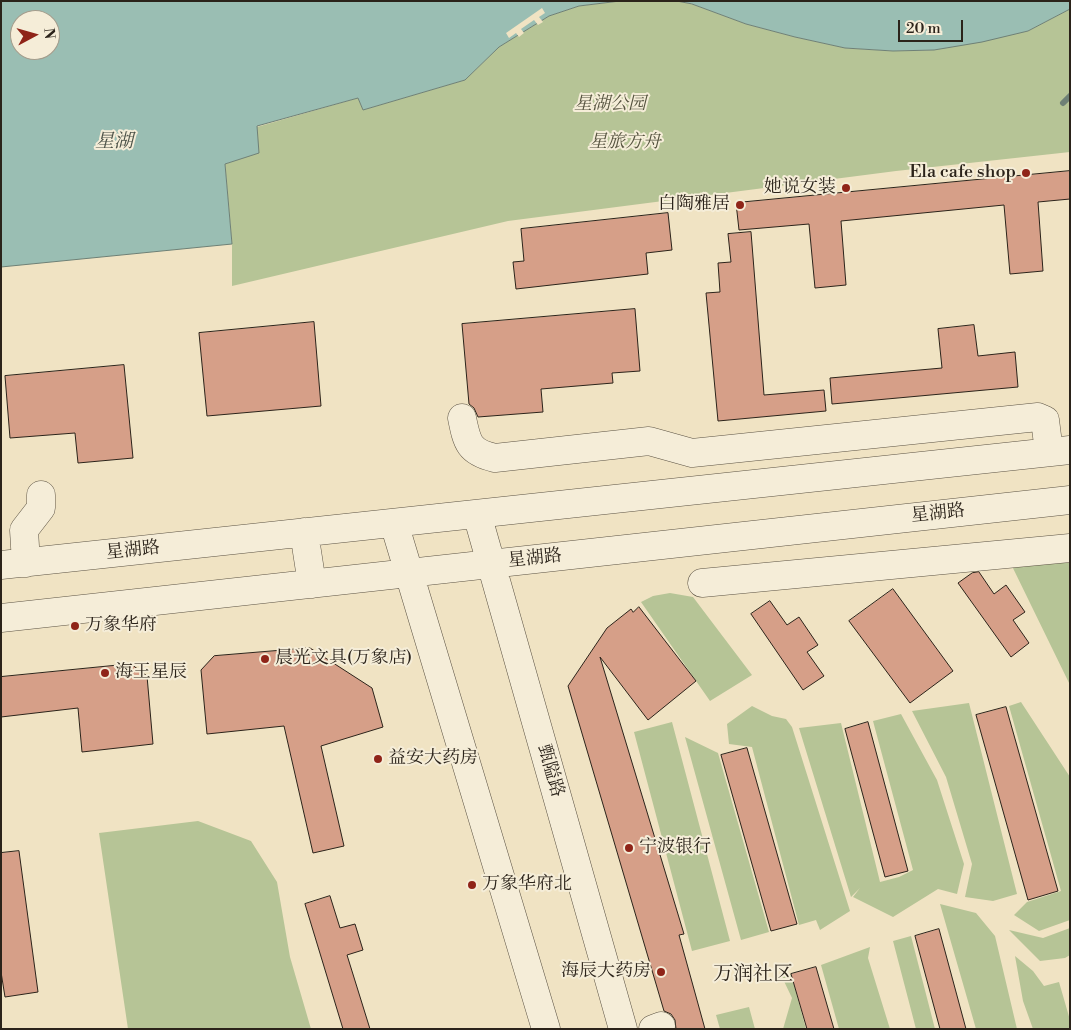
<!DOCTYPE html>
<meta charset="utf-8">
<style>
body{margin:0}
#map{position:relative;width:1071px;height:1030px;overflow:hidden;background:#f0e3c3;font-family:"Libre Bodoni",serif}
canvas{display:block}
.frame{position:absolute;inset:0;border:2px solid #2b231a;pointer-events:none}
.north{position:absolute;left:10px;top:10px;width:50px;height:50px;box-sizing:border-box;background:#f5edd8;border:1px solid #a49c8c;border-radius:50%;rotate:84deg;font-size:14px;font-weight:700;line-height:20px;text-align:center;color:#2b231a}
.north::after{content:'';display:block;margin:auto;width:18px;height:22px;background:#8f2418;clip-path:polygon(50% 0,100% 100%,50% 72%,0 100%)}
.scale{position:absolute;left:898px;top:20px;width:65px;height:22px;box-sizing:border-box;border:2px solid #2b231a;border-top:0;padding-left:6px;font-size:15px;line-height:18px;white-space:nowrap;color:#2b231a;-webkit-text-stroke:4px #f5edd8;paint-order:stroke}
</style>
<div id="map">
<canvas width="1071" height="1030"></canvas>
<div class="frame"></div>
<div class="north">N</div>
<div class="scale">20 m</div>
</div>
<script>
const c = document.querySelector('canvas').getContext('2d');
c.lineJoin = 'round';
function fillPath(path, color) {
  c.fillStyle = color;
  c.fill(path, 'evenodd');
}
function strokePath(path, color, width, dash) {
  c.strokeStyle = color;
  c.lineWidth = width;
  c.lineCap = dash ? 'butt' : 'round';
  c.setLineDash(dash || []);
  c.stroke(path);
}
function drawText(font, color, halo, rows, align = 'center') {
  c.font = font + ' "Libre Bodoni","Noto Serif SC",serif';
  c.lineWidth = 4;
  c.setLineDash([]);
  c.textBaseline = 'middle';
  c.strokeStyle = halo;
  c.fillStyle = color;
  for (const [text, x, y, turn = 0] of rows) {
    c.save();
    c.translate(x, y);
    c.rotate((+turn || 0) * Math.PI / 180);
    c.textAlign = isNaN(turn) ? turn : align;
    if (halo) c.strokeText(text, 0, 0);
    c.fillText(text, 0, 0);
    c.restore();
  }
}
fillPath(new Path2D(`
 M 620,1 L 677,1 L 692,4 L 746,24 L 795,37 L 845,48 L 893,51 L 934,50 L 1028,31 L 1070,9 L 1070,152 L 896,171 L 508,221 L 232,286 L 232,244 L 225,164 L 258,153 L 257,127 L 358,98 L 363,110 L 465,80 L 499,47 L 549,16 L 579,6 Z
 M 1010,562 L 1070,563 L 1070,685 Z
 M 670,593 L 693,597 L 752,675 L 710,701 L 641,602 L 653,596 Z
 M 1021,702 L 1070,777 L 1070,920 L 1039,931 L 1014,915 L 1027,902 L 1061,891 L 1009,706 Z
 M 969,703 L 1017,894 L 993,901 L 965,897 L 972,864 L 946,777 L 912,711 Z
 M 752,706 L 772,716 L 786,719 L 792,727 L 850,911 L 820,930 L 816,920 L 799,925 L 752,747 L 729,744 L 727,724 Z
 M 901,714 L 937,780 L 964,864 L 957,894 L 938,889 L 893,917 L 853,897 L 860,888 L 851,897 L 799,728 L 841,723 L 880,882 L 899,877 L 913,870 L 873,721 Z
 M 672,722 L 730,941 L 692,951 L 634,732 Z
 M 685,737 L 718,753 L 769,932 L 741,940 Z
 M 198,821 L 251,841 L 277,882 L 290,957 L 311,1029 L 128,1029 L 99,833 Z
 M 940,904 L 976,913 L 995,936 L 1017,1029 L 976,1029 Z
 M 1070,928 L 1070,955 L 1065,958 L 1040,961 L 1009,930 L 1043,938 Z
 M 911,936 L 935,1029 L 916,1029 L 893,941 Z
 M 870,947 L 868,958 L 890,1029 L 839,1029 L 821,965 Z
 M 1015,956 L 1033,971 L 1044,986 L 1059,982 L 1070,1020 L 1070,1029 L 1033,1029 L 1023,1001 Z
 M 791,974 L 806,1029 L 783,1029 L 792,998 L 782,977 Z
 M 749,1007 L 755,1029 L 720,1029 L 716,1015 Z`), '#b6c496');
const water = new Path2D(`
 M 1,1 L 620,1 L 579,6 L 549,16 L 499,47 L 465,80 L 363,110 L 358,98 L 257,126 L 259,153 L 225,164 L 232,244 L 1,267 ZM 20,20 L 50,20 L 50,50 L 20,50 Z
 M 677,1 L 1070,1 L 1070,9 L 1028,31 L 982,42 L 934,50 L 893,51 L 845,48 L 795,37 L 746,24 L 692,4 Z`);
fillPath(water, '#9abeb3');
strokePath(water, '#6e8076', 1);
fillPath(new Path2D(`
 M 542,8 L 545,13 L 539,17 L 543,22 L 538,25 L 534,20 L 521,29 L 524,33 L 519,37 L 516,33 L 509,38 L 506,33 Z`), '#f0e3c3');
strokePath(new Path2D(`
 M 1063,103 L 1070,96`), '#6e8076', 6);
const building = new Path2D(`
 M 1070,171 L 1070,199 L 1038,202 L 1043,271 L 1010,274 L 1004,205 L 841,221 L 846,285 L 815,288 L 809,224 L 739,230 L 736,203 Z
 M 668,213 L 672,250 L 646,253 L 648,274 L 516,289 L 513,262 L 524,261 L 521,229 Z
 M 751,232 L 764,395 L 824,390 L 826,411 L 718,421 L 706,293 L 720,292 L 718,263 L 731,262 L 728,234 Z
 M 635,309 L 640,371 L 612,373 L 613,383 L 541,389 L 543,412 L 478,417 L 474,408 L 469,404 L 462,324 Z
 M 314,322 L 321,406 L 207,416 L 199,333 Z
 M 974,325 L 978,356 L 1015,352 L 1018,387 L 832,404 L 830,378 L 942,368 L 938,329 Z
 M 124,365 L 133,458 L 78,463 L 75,433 L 10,438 L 5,376 Z
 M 979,572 L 994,594 L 1006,585 L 1025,612 L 1013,620 L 1029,643 L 1011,657 L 958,583 L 972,573 Z
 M 893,589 L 953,671 L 910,703 L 849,621 Z
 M 770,601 L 787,625 L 799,617 L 818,645 L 807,652 L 824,676 L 803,690 L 751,614 Z
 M 639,607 L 696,681 L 648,720 L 600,657 L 684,934 L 679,935 L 705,1029 L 676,1029 L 675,1020 L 671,1014 L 664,1011 L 568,686 L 607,628 L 631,609 L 633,612 Z
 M 310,648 L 372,688 L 383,727 L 321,746 L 344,846 L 313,853 L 284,726 L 207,734 L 201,670 L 214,656 Z
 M 131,664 L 147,676 L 153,744 L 82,752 L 78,708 L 1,717 L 1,677 Z
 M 1006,707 L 1058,891 L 1028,900 L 976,715 Z
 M 868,722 L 908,871 L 885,877 L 845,729 Z
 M 747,748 L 797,924 L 771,931 L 721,755 Z
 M 19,851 L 38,992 L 5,997 L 1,972 L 1,853 Z
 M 330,896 L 340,928 L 355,924 L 363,950 L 347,955 L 370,1029 L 343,1029 L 305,904 Z
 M 939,929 L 966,1029 L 940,1029 L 915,936 Z
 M 816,967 L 834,1029 L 807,1029 L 791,974 Z`);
fillPath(building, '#d69f88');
strokePath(building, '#2b231a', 1);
const minor = new Path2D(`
 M 462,418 C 467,443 469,452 495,458 L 649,441 L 692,453 L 1038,417 L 1045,420 L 1049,452
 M 477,514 L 623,1029
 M 394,523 L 546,1029
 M 304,532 L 312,584
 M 26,563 L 24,530 L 41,508 L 41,495
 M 1,565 L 1070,450
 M 702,583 L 1070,548
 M 1,618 L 1070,500
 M 653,1029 L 661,1026`);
strokePath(minor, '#5c5344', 29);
strokePath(minor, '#f5edd8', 28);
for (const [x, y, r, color] of [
 [1026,173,5,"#8f2418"],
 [846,188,5,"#8f2418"],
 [740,205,5,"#8f2418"],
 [75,626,5,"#8f2418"],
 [265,659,5,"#8f2418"],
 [105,673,5,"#8f2418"],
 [378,759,5,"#8f2418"],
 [629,848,5,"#8f2418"],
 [472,885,5,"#8f2418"],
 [661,972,5,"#8f2418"]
]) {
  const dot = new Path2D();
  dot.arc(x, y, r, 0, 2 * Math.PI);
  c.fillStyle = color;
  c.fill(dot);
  strokePath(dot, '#f5edd8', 2);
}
drawText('italic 18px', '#55533f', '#f5edd8', [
 ["星湖公园",610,105],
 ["星旅方舟",625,143]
]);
drawText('18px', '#2b231a', '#f5edd8', [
 ["Ela cafe shop",1016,173,"right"],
 ["她说女装",836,188,"right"],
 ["白陶雅居",730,205,"right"],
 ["万象华府",85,626],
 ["晨光文具(万象店)",275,659],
 ["海王星辰",115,673],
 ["益安大药房",388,759],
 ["宁波银行",639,848],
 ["万象华府北",482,885],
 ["海辰大药房",651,972,"right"]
], 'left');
drawText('18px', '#2b231a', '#f5edd8', [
 ["星湖路",938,514,-6],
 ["星湖路",133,551,-6],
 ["星湖路",535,559,-6],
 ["甄隘路",550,771,74]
]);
drawText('italic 19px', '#4c5248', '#f5edd8', [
 ["星湖",114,142]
]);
drawText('20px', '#2b231a', '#f5edd8', [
 ["万润社区",753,975]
]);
</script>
